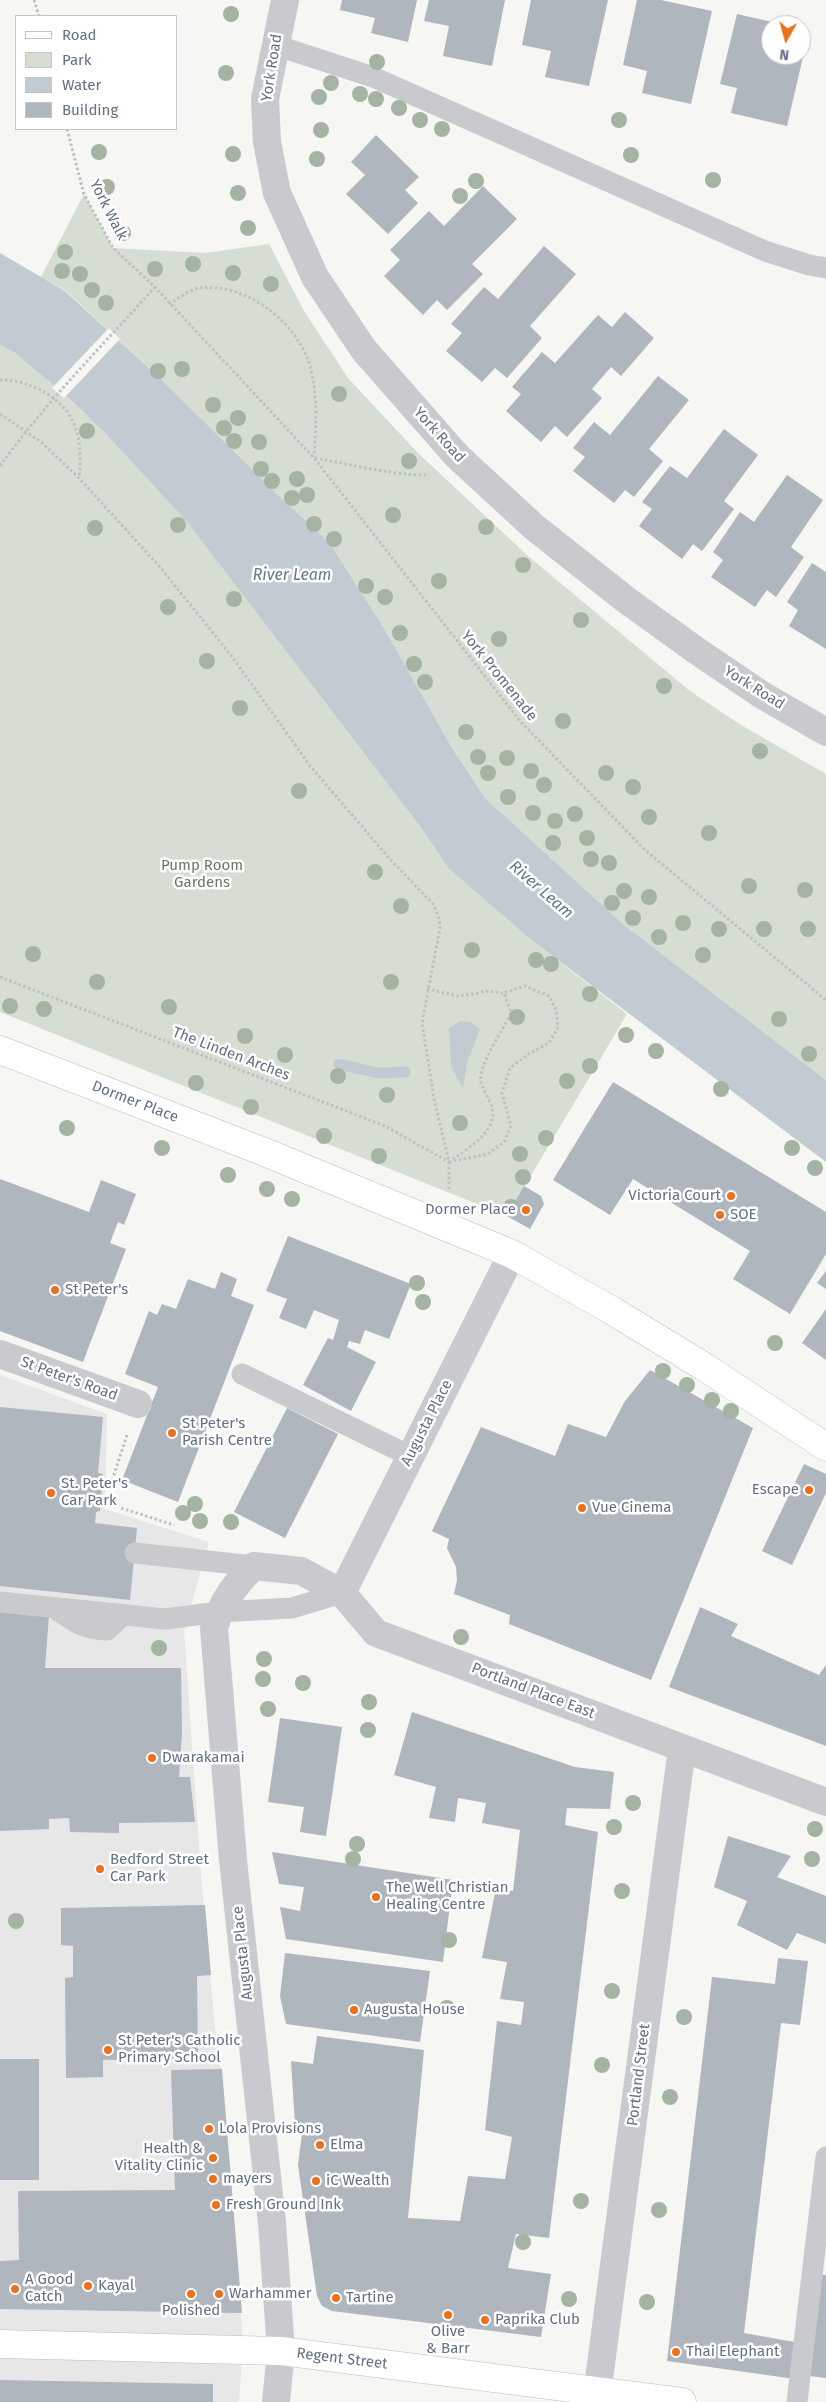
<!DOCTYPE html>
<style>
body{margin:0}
#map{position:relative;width:826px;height:2402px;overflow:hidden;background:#f6f6f2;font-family:"Fira Sans",sans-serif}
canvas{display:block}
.legend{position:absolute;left:15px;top:15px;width:162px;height:115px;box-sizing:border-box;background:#fff;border:1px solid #c1c6ce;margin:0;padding:6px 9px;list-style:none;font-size:15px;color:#637085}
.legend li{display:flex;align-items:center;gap:10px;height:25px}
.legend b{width:25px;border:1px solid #c1c6ce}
.north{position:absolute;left:761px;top:15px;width:50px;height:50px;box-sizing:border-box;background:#fff;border:1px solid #c1c6ce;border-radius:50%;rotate:187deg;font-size:14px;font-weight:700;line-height:20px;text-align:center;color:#637085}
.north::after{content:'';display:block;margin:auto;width:18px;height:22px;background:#ec701c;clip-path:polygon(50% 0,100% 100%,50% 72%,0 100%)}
</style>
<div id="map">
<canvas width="826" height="2402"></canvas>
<ul class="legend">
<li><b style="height:6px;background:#fff"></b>Road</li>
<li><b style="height:14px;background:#d6ded3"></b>Park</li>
<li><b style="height:14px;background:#c3cbd2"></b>Water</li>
<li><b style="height:14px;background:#b0b6bd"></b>Building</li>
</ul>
<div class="north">N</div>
</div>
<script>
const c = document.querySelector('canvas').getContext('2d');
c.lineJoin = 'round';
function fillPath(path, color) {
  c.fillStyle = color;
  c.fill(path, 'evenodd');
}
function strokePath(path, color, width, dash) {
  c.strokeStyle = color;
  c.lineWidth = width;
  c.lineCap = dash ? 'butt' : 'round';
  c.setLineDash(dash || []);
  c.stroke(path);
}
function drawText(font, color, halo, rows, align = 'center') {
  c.font = font + ' "Fira Sans",sans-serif';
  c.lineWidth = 5;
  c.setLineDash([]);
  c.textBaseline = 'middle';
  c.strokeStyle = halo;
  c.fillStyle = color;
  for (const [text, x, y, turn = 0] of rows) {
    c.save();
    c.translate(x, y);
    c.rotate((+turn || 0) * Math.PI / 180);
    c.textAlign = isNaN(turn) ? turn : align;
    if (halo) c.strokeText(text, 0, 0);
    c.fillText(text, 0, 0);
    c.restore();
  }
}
fillPath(new Path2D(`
 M 0,1375 L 107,1414 L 105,1509 L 209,1542 L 184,1631 L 202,1887 L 218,2061 L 222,2069 L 219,2070 L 243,2342 L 239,2402 L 0,2402 Z`), '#e6e7e6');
fillPath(new Path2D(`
 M 84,194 L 113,248 L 205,253 L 269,244 L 304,311 L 348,378 L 417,452 L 528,556 L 690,691 L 741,725 L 826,774 L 826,1080 L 623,924 L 485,798 L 452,748 L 384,628 L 329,542 L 277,494 L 162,380 L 66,291 L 41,277 Z
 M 0,345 L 15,353 L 72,401 L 105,433 L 187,522 L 422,829 L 449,869 L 530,939 L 627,1014 L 507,1216 L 0,1012 Z`), '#d6ded3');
fillPath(new Path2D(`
 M 0,253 L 65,291 L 162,380 L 277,494 L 329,542 L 384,628 L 452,748 L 485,798 L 623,924 L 826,1080 L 826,1162 L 530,939 L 449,869 L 422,829 L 187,522 L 105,433 L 72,401 L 15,353 L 0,345 Z
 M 461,1021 L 471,1022 L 480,1029 L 467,1063 L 463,1089 L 451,1066 L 449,1028 Z`), '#c3cbd2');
fillPath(new Path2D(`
 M 109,328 L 120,339 L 64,398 L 52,388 Z`), '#f6f6f2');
strokePath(new Path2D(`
 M 339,1064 L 378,1073 L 405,1072`), '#c3cbd2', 11);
fillPath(new Path2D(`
 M 342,0 L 417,0 L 408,42 L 371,33 L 375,18 L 340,10 Z
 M 429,0 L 505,0 L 492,66 L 443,56 L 449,26 L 424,21 Z
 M 531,0 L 608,0 L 589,86 L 545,77 L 551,51 L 522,45 Z
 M 637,0 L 661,0 L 712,11 L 691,104 L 642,93 L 647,71 L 623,65 Z
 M 737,14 L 781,24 L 771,25 L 771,55 L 801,55 L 801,29 L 809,31 L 787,126 L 731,113 L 737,88 L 720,84 Z
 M 376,135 L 419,177 L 405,190 L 418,203 L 388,234 L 346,194 L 365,175 L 351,162 Z
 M 483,186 L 517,219 L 472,264 L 483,274 L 447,310 L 437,300 L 423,315 L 384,276 L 400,260 L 390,250 L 429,211 L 444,226 Z
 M 544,246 L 576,274 L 530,326 L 542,338 L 507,378 L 495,368 L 482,382 L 446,351 L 462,333 L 451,324 L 484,287 L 498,299 Z
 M 625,312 L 654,338 L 621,376 L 611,367 L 592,389 L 602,398 L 567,437 L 555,426 L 541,442 L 506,411 L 521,394 L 512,387 L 542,352 L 555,363 L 598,315 L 612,327 Z
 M 658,376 L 689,400 L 649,449 L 663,461 L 634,497 L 625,490 L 614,503 L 573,471 L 585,457 L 573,448 L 594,422 L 610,435 Z
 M 724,429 L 758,455 L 724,501 L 734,509 L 702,551 L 693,544 L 682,559 L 639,526 L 652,509 L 642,502 L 670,466 L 687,478 Z
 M 787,475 L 823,500 L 791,547 L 804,557 L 776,597 L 767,590 L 755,607 L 711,577 L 723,560 L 713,552 L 740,512 L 754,522 Z
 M 812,563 L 826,572 L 826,649 L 789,626 L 798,610 L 787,602 Z
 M 613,1082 L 826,1212 L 826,1254 L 790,1314 L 733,1279 L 750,1251 L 633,1179 L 610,1215 L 553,1180 Z
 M 0,1179 L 89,1212 L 101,1180 L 136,1194 L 124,1225 L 118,1222 L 110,1243 L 126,1249 L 83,1362 L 0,1331 Z
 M 524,1186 L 541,1196 L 544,1204 L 530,1229 L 507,1216 Z
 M 288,1236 L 411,1284 L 389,1339 L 365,1330 L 360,1344 L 349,1341 L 347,1347 L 376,1362 L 351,1411 L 303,1385 L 328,1338 L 333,1340 L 339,1320 L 314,1310 L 306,1329 L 279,1318 L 287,1299 L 266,1291 Z
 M 826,1271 L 826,1289 L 817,1283 Z
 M 221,1272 L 237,1279 L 231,1296 L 254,1305 L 178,1502 L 122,1480 L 158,1387 L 125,1374 L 149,1311 L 157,1315 L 162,1304 L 176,1309 L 188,1279 L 215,1289 Z
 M 826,1309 L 826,1360 L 802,1343 Z
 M 650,1370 L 753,1428 L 651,1680 L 509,1624 L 510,1615 L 454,1594 L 457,1580 L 456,1567 L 447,1548 L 449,1539 L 432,1531 L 481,1427 L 555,1456 L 568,1424 L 606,1437 L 625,1401 Z
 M 0,1407 L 103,1417 L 98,1473 L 103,1474 L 100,1511 L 96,1512 L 95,1523 L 137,1528 L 130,1600 L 0,1586 Z
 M 287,1408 L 338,1434 L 285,1538 L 234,1512 Z
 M 804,1464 L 826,1474 L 826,1493 L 792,1565 L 762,1551 Z
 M 700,1607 L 738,1624 L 731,1636 L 819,1675 L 826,1665 L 826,1746 L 669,1687 Z
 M 0,1610 L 49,1615 L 45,1668 L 181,1668 L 182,1734 L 179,1777 L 190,1777 L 195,1822 L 119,1823 L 119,1833 L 70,1832 L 69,1818 L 49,1819 L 49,1829 L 0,1831 Z
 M 412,1712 L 575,1767 L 614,1772 L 610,1809 L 567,1808 L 565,1825 L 598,1832 L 549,2238 L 516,2234 L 508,2268 L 551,2274 L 541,2337 L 332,2311 L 322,2306 L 317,2296 L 298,2165 L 302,2134 L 297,2134 L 295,2125 L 291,2061 L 313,2064 L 317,2036 L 424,2050 L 408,2218 L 460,2221 L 468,2176 L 505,2179 L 512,2137 L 485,2130 L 497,2021 L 521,2025 L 524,2002 L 500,1999 L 507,1962 L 482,1958 L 496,1888 L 513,1891 L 520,1830 L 482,1823 L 486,1803 L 458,1798 L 455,1822 L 429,1818 L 436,1787 L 394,1775 Z
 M 280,1718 L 342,1727 L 326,1836 L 300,1832 L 304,1807 L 268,1802 Z
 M 728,1836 L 791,1856 L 777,1877 L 826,1896 L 826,1944 L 797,1933 L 787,1950 L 737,1925 L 747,1901 L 714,1887 Z
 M 272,1852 L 453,1880 L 443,1962 L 286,1939 L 280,1907 L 300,1911 L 304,1887 L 279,1884 Z
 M 205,1905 L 211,1975 L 197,1976 L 198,2058 L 103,2060 L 103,2077 L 66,2078 L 65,1978 L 73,1977 L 73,1946 L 61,1945 L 61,1908 Z
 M 285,1953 L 430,1971 L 420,2042 L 286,2024 L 280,1996 Z
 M 778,1958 L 808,1961 L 800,2025 L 781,2023 L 744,2333 L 800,2343 L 795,2379 L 667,2361 L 712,1977 L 775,1984 Z
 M 0,2059 L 39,2059 L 39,2180 L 0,2180 Z
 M 222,2069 L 242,2313 L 0,2309 L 0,2261 L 19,2260 L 18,2191 L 175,2190 L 171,2070 Z
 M 815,2274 L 826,2275 L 826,2378 L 802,2375 Z
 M 0,2380 L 213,2384 L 213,2402 L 0,2402 Z`), '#b0b6bd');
const secondary = new Path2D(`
 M 0,1050 L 262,1151 L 512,1254 L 611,1310 L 703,1366 L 826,1447
 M 0,2344 L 281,2351 L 682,2402`);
strokePath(secondary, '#babdc2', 29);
strokePath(new Path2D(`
 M 34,0 L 39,16
 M 67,129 L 84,194 L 113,248 L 155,287 L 314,458 L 520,721 L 645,850 L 826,1000
 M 169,304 C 179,298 189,290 200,288 C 247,283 297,322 310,366 C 318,395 316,428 314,457
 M 0,380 C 28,379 63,397 74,424 C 81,440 81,461 79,478
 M 0,414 L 41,442 L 79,478 L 159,566 L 230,654 L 311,767 L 388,857 L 433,904 L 439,918 L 440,928 L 422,1023 L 434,1099 L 449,1162 L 449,1189
 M 315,458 C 338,462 411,479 429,474
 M 0,466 C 46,402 102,346 155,287
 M 0,977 L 385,1126 L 449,1162
 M 427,989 L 458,996 L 474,994 L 485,991 L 504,993 L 511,1013 C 501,1034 485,1054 481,1076 C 479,1084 485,1091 488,1098 C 505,1128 472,1145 452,1160
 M 449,1162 L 488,1154 L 504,1142 L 511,1126 L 502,1093 L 510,1068 L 530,1053 L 549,1043 L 558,1027 L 556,1010 L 549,996 L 525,986 L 504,993
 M 127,1435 L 110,1487 C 109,1497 113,1502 121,1508 L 174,1525`), '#bfc0c3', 3, [2.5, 2.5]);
strokePath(new Path2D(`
 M 275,45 L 373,77 L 765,251 L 809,265 L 826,268
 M 242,1374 L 410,1456
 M 135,1553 L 254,1566
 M 0,1602 L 165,1619 L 219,1612 L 292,1608 L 342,1593
 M 57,1610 C 78,1624 81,1628 107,1630 L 123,1615
 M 797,2402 L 826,2157`), '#c8cace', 21);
strokePath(new Path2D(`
 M 285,0 L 265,99 L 267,142 L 277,193 L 315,277 L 364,350 L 457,456 L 534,527 L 625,599 L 697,651 L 762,695 L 826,732
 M 0,1354 L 138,1404
 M 342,1593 L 512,1254
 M 276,2402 L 281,2351 L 272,2223 L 233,1860 L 214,1628 C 222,1602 235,1584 254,1566 L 301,1571 L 342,1593 L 376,1633 L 826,1802
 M 596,2402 L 682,1748`), '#c8cace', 28);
strokePath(secondary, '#fff', 28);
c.fillStyle = '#a5b3a3';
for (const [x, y] of [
 [231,14],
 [377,62],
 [226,73],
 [331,83],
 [360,94],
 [319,97],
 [376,99],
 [399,108],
 [420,120],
 [619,120],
 [442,129],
 [321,130],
 [99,152],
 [233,154],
 [631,155],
 [317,159],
 [713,180],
 [476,181],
 [107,187],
 [238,193],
 [460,196],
 [248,228],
 [123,233],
 [65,252],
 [193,264],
 [155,269],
 [62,271],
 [233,273],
 [80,274],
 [271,284],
 [92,290],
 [106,303],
 [182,369],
 [158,371],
 [339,394],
 [213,405],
 [238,418],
 [224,428],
 [87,431],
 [234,441],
 [259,442],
 [409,461],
 [261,469],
 [297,479],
 [272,481],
 [307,495],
 [292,498],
 [393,515],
 [314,524],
 [178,525],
 [486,527],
 [95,528],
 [334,539],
 [523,565],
 [439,581],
 [366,586],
 [385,597],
 [234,599],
 [168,607],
 [581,620],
 [400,633],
 [499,639],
 [207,661],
 [414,664],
 [425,682],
 [664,686],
 [240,708],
 [563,721],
 [466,732],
 [760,751],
 [478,757],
 [507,758],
 [531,771],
 [488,773],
 [606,773],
 [544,785],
 [633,787],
 [299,791],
 [508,797],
 [533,813],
 [575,814],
 [649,817],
 [555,821],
 [709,833],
 [587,838],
 [553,843],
 [591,859],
 [609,863],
 [375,872],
 [749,886],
 [805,890],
 [624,891],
 [649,897],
 [612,903],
 [401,906],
 [633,918],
 [683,923],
 [719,929],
 [764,929],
 [808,929],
 [659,937],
 [472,950],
 [33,954],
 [703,955],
 [536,960],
 [551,964],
 [97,982],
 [391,982],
 [590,994],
 [10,1006],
 [169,1007],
 [44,1009],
 [517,1017],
 [779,1019],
 [626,1035],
 [245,1036],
 [656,1051],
 [809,1054],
 [285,1055],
 [590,1066],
 [338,1076],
 [567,1081],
 [196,1083],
 [721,1089],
 [387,1095],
 [251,1107],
 [460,1123],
 [67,1128],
 [324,1136],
 [546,1138],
 [162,1148],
 [792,1148],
 [520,1154],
 [379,1156],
 [815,1168],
 [228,1175],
 [523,1177],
 [267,1189],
 [292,1199],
 [511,1207],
 [417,1283],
 [423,1302],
 [775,1343],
 [663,1371],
 [687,1385],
 [712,1400],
 [731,1411],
 [195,1504],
 [183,1513],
 [200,1521],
 [231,1522],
 [461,1637],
 [159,1648],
 [264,1659],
 [263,1679],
 [303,1683],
 [369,1702],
 [268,1709],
 [368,1730],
 [633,1803],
 [614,1827],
 [815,1829],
 [357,1844],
 [353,1859],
 [812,1859],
 [622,1891],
 [16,1921],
 [449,1940],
 [612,1991],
 [447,2008],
 [684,2017],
 [602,2065],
 [670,2097],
 [581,2201],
 [659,2210],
 [523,2242],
 [569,2299],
 [647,2302]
]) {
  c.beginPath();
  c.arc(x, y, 8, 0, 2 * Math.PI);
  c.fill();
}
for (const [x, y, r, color] of [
 [731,1196,5,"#ec701c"],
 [526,1210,5,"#ec701c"],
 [720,1215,5,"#ec701c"],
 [55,1290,5,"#ec701c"],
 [172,1433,5,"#ec701c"],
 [809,1490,5,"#ec701c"],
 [51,1493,5,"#ec701c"],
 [582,1508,5,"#ec701c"],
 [152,1758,5,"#ec701c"],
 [100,1869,5,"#ec701c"],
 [376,1897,5,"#ec701c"],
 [354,2010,5,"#ec701c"],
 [108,2050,5,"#ec701c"],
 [209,2129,5,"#ec701c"],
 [320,2145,5,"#ec701c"],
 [213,2158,5,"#ec701c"],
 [213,2179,5,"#ec701c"],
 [316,2181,5,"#ec701c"],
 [216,2205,5,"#ec701c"],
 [88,2286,5,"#ec701c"],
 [15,2289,5,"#ec701c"],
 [191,2294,5,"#ec701c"],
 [219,2294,5,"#ec701c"],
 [336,2298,5,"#ec701c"],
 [448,2315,5,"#ec701c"],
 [485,2320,5,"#ec701c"],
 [676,2352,5,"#ec701c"]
]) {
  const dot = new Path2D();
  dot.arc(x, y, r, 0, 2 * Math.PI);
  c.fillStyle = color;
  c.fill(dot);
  strokePath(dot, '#fff', 2);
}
drawText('15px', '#637085', '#fff', [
 ["York Road",272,68,-81],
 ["York Walk",108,210,63],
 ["York Road",439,435,48],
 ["York Promenade",499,676,51],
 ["York Road",754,688,32],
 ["The Linden Arches",231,1054,21],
 ["Dormer Place",135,1102,21],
 ["St Peter's Road",69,1379,20],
 ["Augusta Place",427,1423,-63],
 ["Portland Place East",533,1691,21],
 ["Augusta Place",243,1953,-96],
 ["Portland Street",639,2075,-83],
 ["Regent Street",342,2359,7]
]);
drawText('15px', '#637c63', '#fff', [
 ["Pump Room",202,866],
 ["Gardens",202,883]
]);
drawText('15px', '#637085', '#fff', [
 ["Victoria Court",721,1196,"right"],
 ["Dormer Place",516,1210,"right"],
 ["SOE",730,1215],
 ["St Peter's",65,1290],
 ["St Peter's",182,1424],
 ["Parish Centre",182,1441],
 ["St. Peter's",61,1484],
 ["Car Park",61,1501],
 ["Escape",799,1490,"right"],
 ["Vue Cinema",592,1508],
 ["Dwarakamai",162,1758],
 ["Bedford Street",110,1860],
 ["Car Park",110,1877],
 ["The Well Christian",386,1888],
 ["Healing Centre",386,1905],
 ["Augusta House",364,2010],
 ["St Peter's Catholic",118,2041],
 ["Primary School",118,2058],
 ["Lola Provisions",219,2129],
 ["Elma",330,2145],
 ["Health &",203,2149,"right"],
 ["Vitality Clinic",203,2166,"right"],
 ["mayers",223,2179],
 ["iC Wealth",326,2181],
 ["Fresh Ground Ink",226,2205],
 ["A Good",25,2280],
 ["Catch",25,2297],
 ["Kayal",98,2286],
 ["Warhammer",229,2294],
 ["Tartine",346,2298],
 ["Polished",191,2311,"center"],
 ["Paprika Club",495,2320],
 ["Olive",448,2332,"center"],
 ["& Barr",448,2349,"center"],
 ["Thai Elephant",686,2352]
], 'left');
drawText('italic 16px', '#647989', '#fff', [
 ["River Leam",292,576],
 ["River Leam",541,890,41]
]);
</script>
